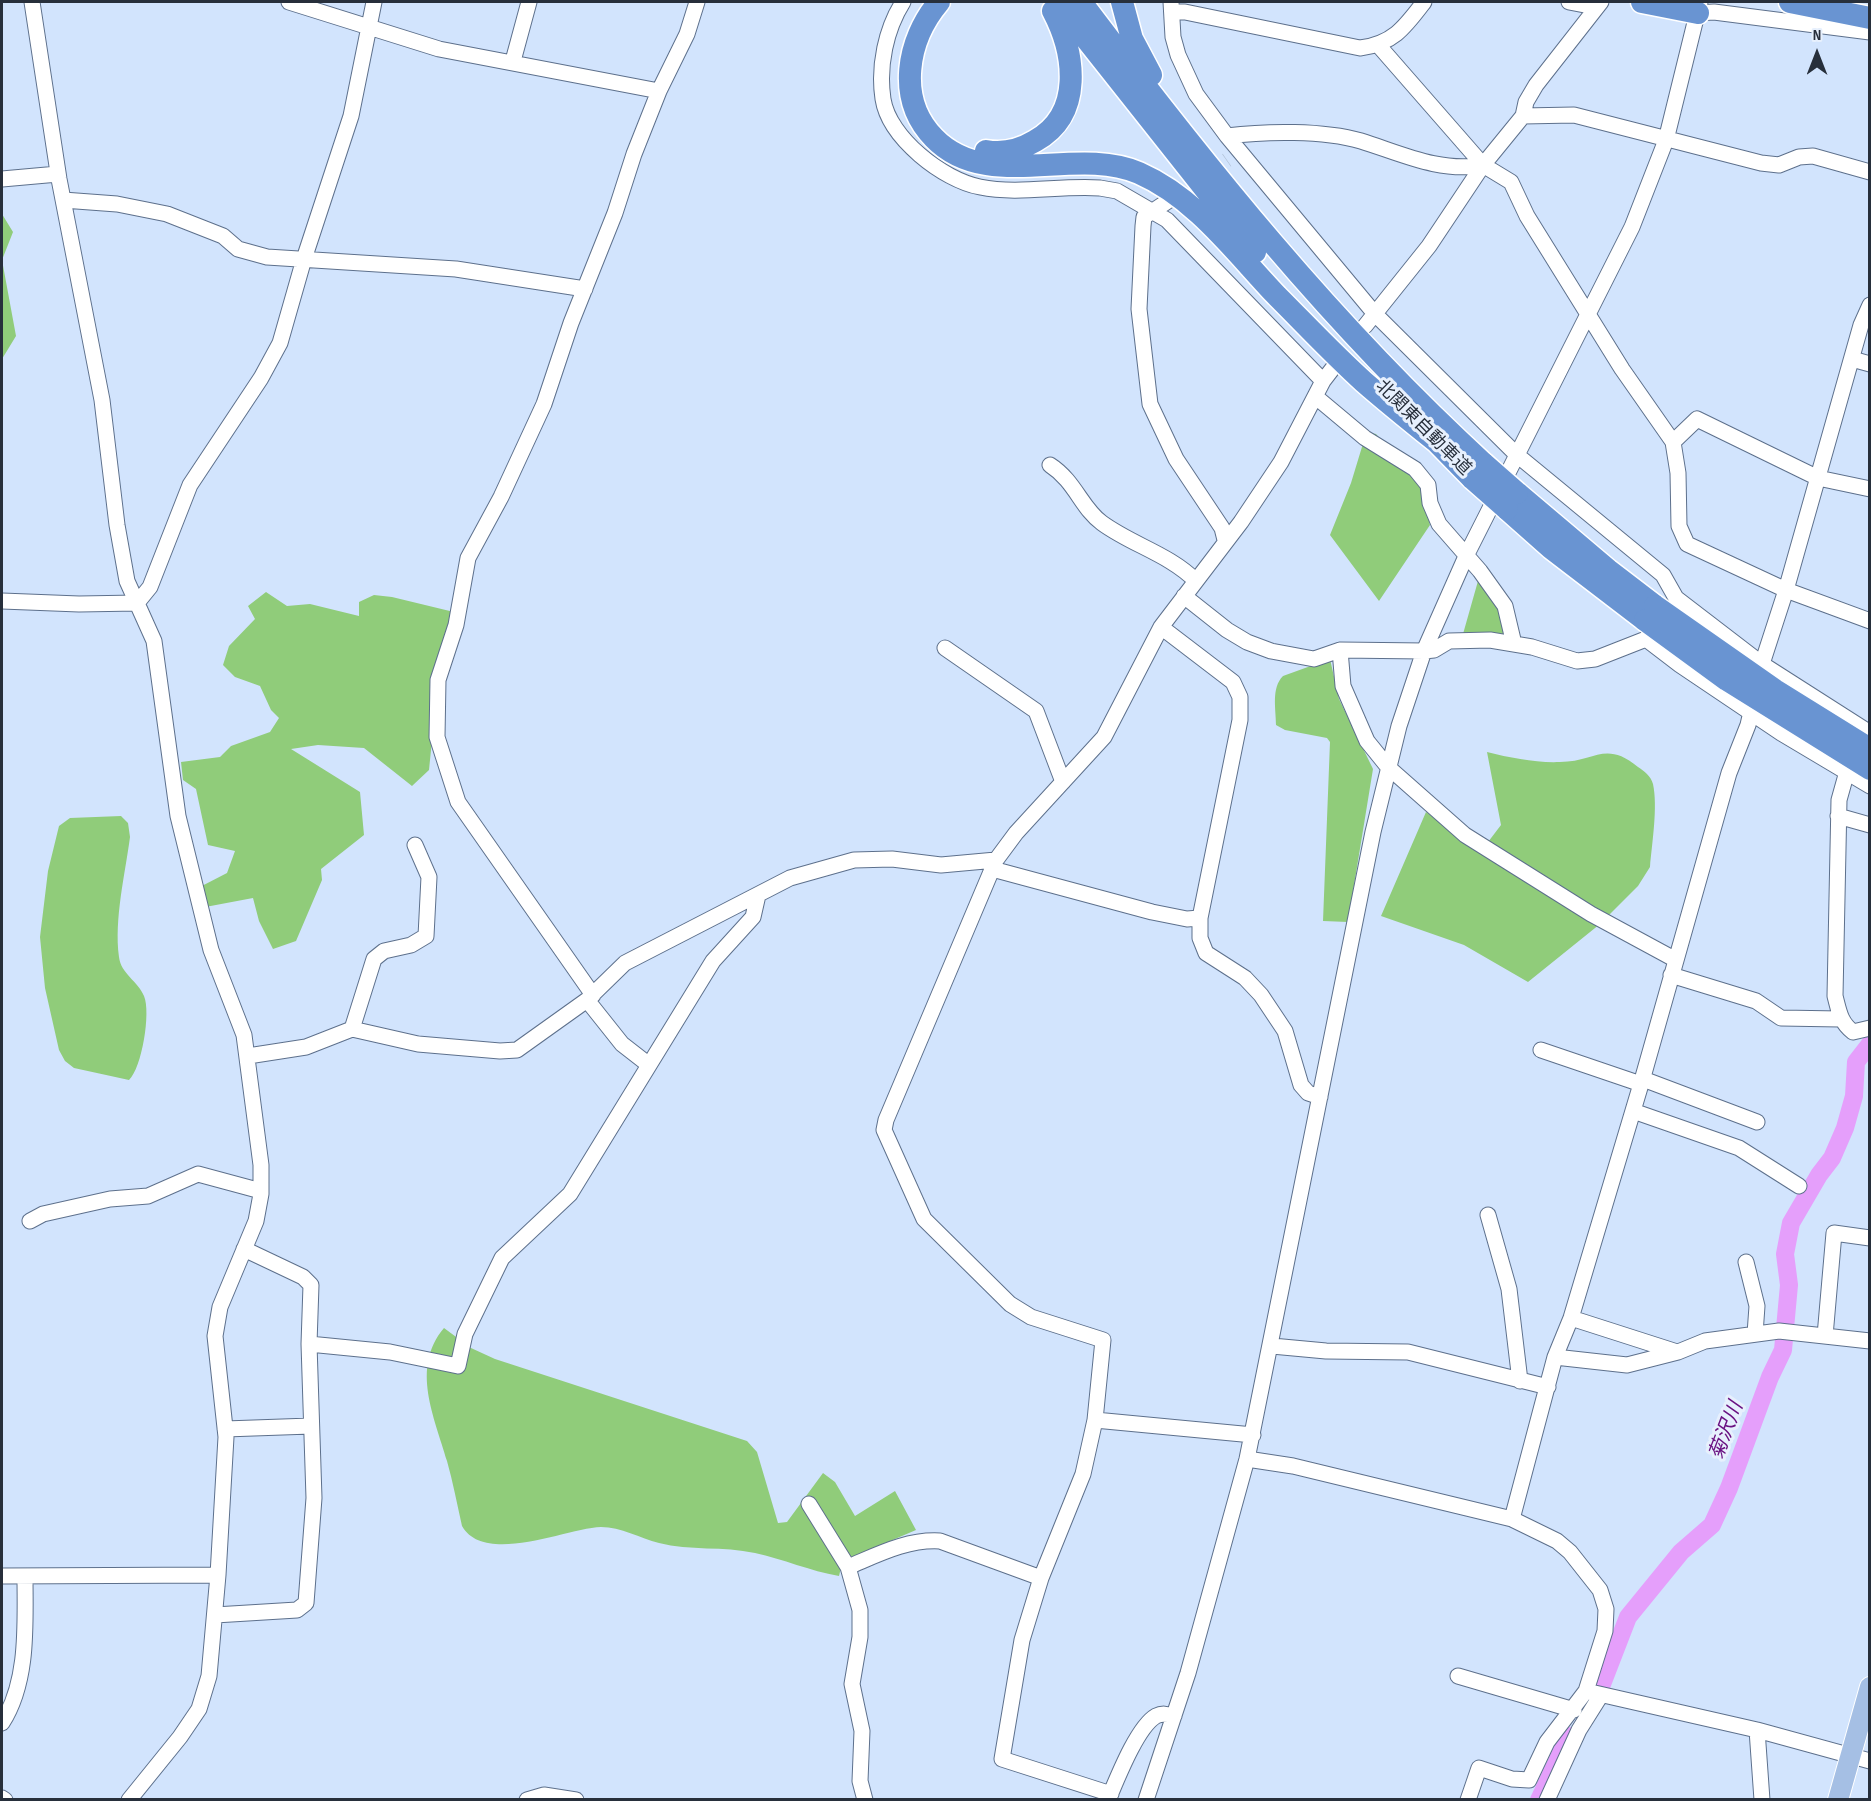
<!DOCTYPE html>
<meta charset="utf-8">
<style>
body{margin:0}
#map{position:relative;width:1871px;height:1801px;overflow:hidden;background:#d2e4fd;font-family:"Sofia Sans Condensed",sans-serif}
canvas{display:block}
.frame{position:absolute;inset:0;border:3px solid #272f3b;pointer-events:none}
.north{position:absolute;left:1787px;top:24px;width:60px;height:60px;-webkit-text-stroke:4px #e7f0fd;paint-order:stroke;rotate:0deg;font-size:16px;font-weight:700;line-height:24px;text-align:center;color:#272f3b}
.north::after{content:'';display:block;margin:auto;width:21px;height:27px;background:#272f3b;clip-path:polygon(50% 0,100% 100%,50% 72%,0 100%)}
</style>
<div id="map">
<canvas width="1871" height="1801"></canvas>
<div class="frame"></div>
<div class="north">N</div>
</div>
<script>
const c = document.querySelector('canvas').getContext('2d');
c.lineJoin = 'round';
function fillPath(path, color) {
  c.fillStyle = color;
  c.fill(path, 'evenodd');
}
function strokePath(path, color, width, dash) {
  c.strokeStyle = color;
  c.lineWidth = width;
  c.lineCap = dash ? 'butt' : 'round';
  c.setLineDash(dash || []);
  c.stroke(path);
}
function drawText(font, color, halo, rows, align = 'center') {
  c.font = font + ' "Sofia Sans Condensed","Noto Sans JP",sans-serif';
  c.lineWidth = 6;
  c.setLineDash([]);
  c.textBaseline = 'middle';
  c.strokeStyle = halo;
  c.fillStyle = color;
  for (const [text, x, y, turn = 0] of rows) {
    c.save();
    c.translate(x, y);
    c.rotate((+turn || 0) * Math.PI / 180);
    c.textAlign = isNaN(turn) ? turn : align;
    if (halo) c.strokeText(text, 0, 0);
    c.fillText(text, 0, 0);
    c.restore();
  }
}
fillPath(new Path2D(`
 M 2,214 L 13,232 L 2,260 L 16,336 L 2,359 Z
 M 1371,433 L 1376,434 L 1421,488 L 1430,525 L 1379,601 L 1330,535 L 1351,483 L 1365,437 Z
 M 1478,581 L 1499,609 L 1509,641 L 1463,634 Z
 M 266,592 L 287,606 L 310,604 L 359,616 L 359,602 L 374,595 L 392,597 L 458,613 L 438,680 L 429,770 L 412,786 L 364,748 L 318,745 L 291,749 L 360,792 L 364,835 L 321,869 L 322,880 L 296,941 L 273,949 L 259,921 L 253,898 L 200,908 L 196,889 L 227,873 L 235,851 L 208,845 L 196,789 L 183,780 L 181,762 L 220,757 L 231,746 L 270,732 L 279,718 L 271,710 L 260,686 L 235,677 L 223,665 L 229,646 L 255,619 L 248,606 Z
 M 1330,659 L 1339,699 L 1373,769 L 1348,922 L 1323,921 L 1330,742 L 1327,738 L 1285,730 L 1276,725 C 1276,709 1271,688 1283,676 Z
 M 1487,752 C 1511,758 1536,763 1560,762 C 1595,762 1605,740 1638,767 C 1644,771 1651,776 1653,784 C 1658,807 1652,843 1650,867 L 1638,886 L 1600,924 L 1528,982 L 1464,945 L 1381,916 L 1426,812 L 1472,845 L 1485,846 L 1501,825 Z
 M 121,816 L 128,823 L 130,837 C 125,875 114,919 119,957 C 121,974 138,981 144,996 C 151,1012 142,1068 129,1080 L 74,1068 L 65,1061 L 59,1050 L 45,988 L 40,937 L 48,871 L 59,826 L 70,818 Z
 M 444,1328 L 471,1348 L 495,1359 L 747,1441 L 757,1452 L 778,1523 L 787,1522 L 823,1473 L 835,1482 L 855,1516 L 895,1491 L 916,1530 L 855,1556 L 843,1559 L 839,1576 C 810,1571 783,1559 755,1553 C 723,1546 690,1551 659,1543 C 640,1538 621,1527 601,1527 C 567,1528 485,1566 462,1526 C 457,1504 453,1482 447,1461 C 435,1418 410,1368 444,1328 Z`), '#90cc7a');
strokePath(new Path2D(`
 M 1588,1705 L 1599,1692 L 1628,1617 L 1681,1552 L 1712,1525 L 1729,1488 L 1770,1377 L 1783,1350 L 1789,1285 L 1785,1254 L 1791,1223 L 1819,1175 L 1832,1158 L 1845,1128 L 1854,1096 L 1856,1062 L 1870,1044
 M 1539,1800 L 1569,1736`), '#e59ffb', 18);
strokePath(new Path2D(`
 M 1170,200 L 1227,160`), '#b0c0d6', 15, [15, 8]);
const minor = new Path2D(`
 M 32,2 L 59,179 L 102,400 L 117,525 L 127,581 L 154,641 L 178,816 L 211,950 L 244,1035 L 261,1165 L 261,1194 L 256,1221 L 220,1307 L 215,1336 L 226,1437 L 218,1575 L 209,1676 L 199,1709 L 180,1737 L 129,1800
 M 289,2 L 439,49 L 659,91
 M 903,2 C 886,29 878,66 883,99 C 889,138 943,180 980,187 C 1019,195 1060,185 1100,188 L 1117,191 L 1167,220 L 1323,381
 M 1171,2 L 1173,37 L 1178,55 L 1196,94 L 1227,136 L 1375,314 L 1517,455 L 1663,575 L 1676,598 L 1762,664 L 1870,733 L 1846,775 L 1839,800 L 1835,996 C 1839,1011 1840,1022 1853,1032 L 1870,1028
 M 1569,2 L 1595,7
 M 1172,12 L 1185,12 L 1360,48 C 1393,44 1405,27 1424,2
 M 1698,13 L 1714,12 L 1870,32
 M 1379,46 L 1483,165 L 1511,182 L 1527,216 L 1622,369 L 1673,442 L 1678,473 L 1679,526 L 1687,544 L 1786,590 L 1870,621
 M 513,61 L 529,2
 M 1523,116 L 1574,115 L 1761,163 L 1779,165 L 1799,157 L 1813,156 L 1870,172
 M 1227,136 C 1266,131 1323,130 1361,141 C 1400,153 1440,173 1483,165
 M 2,179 L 58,174
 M 63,200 L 117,204 L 167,214 L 223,236 L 238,249 L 267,257 L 456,269 L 585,289
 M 1168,201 L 1144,217 L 1143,226 L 1139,309 L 1150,404 L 1176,459 L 1222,528 L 1225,540
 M 1365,326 L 1429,246 L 1483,165 L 1523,116 L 1526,102 L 1536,85 L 1601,2
 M 1852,359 L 1870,364
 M 1316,397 L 1365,438 L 1415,469 L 1428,485 L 1430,503 L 1439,524 L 1480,571 L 1505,606 L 1514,644
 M 1673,442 L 1697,419 L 1818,478 L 1870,489
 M 1050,465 C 1075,481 1082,509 1102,523 C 1132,545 1169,554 1196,581
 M 1184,596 L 1227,630 L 1247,642 L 1271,651 L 1314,659 L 1340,650 L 1424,651 L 1434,650 L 1449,641 L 1490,640 L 1532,647 L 1577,661 L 1595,659 L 1646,639 L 1660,619
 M 2,601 L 79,604 L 137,603 L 150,587 L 190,485 L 261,378 L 280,343 L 304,259 L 351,116 L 374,2
 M 1161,627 L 1233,682 L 1240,697 L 1240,720 L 1200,918 L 1200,938 L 1206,953 L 1245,978 L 1261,995 L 1285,1031 L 1301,1085 L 1308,1093 L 1320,1097
 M 1646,639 L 1680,665 L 1781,733 L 1870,786
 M 945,648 L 1036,711 L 1063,782
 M 1340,650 L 1343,686 L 1367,741 L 1388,767 L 1465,835 L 1591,914 L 1676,960
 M 1838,816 L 1870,825
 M 993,867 L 996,870 L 1152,912 L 1187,919 L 1200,918
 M 1671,975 L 1756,1001 L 1781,1018 L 1840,1019
 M 593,995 L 458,802 L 437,737 L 438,680 L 456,625 L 468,558 L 501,497 L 544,404 L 571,323 L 615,213 L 634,154 L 659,91 L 687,34 L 697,2
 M 587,1000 L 622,1044 L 649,1065
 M 352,1029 L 374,959 L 384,951 L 411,945 L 426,936 L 429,877 L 415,845
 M 1541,1050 L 1641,1084
 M 248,1056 L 306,1047 L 352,1029 L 418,1044 L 500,1051 L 517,1050 L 587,1000 L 625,963 L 790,878 L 854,860 L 892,859 L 941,865 L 996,860
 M 1643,1079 L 1757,1122
 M 1633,1111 L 1739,1148 L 1799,1186
 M 1488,1215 L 1509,1289 L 1520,1381
 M 30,1221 L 43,1214 L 110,1199 L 148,1196 L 198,1174 L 261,1191
 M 1746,1262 L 1757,1306 L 1755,1334
 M 1571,1318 L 1677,1352
 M 1825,1336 L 1834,1233 L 1870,1238
 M 309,1344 L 390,1352 L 458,1366 L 465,1334 L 502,1258 L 570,1194 L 713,961 L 753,917 L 758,895
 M 1272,1346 L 1326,1351 L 1408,1352 L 1548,1387
 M 1555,1357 L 1627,1365 L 1678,1352 L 1705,1341 L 1779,1331 L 1870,1341
 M 1095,1420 L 1253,1435
 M 225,1429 L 311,1426
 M 1247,1459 L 1293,1466 L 1512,1519 L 1557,1541 L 1570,1552 L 1600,1590 L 1606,1609 L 1605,1631 L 1586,1691 L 1547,1742 L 1529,1780 L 1512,1779 L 1479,1768 L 1468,1800
 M 809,1504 L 848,1567 L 860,1610 L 860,1637 L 852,1684 L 862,1731 L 860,1781 L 865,1800
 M 1512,1519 L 1555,1357 L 1571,1318 L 1641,1084 L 1729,773 L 1748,725 L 1762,664 L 1786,590 L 1861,325 L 1870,305
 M 848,1567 C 877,1555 907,1539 940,1541 L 1041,1578
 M 2,1576 L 218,1575
 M 215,1615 L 297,1610 L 306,1603 L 314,1498 L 309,1344 L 311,1285 L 303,1277 L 244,1249
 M 1458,1676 L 1574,1710
 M 1586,1691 L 1757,1730 L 1870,1761
 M 2,1723 C 29,1681 25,1623 25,1576
 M 1757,1730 L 1762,1800
 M 1111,1794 L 1002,1759 L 1022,1640 L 1041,1578 L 1083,1474 L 1095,1420 L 1103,1340 L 1031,1317 L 1010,1304 L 924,1219 L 884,1130 L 886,1120 L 996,860 L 1016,833 L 1104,737 L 1161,627 L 1241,522 L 1281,462 L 1323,381 L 1333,368
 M 2,1798 L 5,1800
 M 527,1800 L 544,1795 L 576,1800
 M 1108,1800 C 1117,1779 1137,1727 1156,1716 C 1162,1713 1167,1714 1174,1716
 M 1146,1800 L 1188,1673 L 1247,1459 L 1373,832 L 1399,726 L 1424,651 L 1467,554 L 1632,227 L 1666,140 L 1700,2
 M 1547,1800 L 1579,1730 L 1601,1695`);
const major = new Path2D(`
 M 1838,1800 L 1870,1687`);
const highway = new Path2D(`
 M 939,2 C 907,40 896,99 934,138 C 987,193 1075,145 1139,173 C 1196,198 1235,252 1277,296 C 1306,325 1334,355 1364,382 C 1388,403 1413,423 1438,443
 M 1057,2 L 1255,252
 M 1081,2 C 1204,165 1332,325 1484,464
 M 1122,2 L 1132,39 L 1151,75
 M 1642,2 L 1698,13
 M 1790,2 L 1870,18
 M 986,151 C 1003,154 1020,150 1035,141 C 1084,114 1075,53 1053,11
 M 1427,432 L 1473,479
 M 1517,493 L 1608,570 L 1655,606
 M 1507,509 L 1551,548 L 1645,620`);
strokePath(minor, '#5d708c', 17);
strokePath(major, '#fff', 22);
strokePath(highway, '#fff', 25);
strokePath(minor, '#fff', 15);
strokePath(major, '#a5bfe4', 20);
strokePath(highway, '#6994d2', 22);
const highwayBridge = new Path2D(`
 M 1484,464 L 1517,493
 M 1473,479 L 1507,509
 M 1655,606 L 1775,690 L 1870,749
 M 1645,620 L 1727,680 L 1870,769`);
strokePath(highwayBridge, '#fff', 25, []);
strokePath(highwayBridge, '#6994d2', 22);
drawText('18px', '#272f3b', '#e7f0fd', [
 ["北関東自動車道",1423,428,45]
]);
drawText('italic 20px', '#6a1282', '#e7f0fd', [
 ["菊沢川",1727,1431,-69]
]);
</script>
